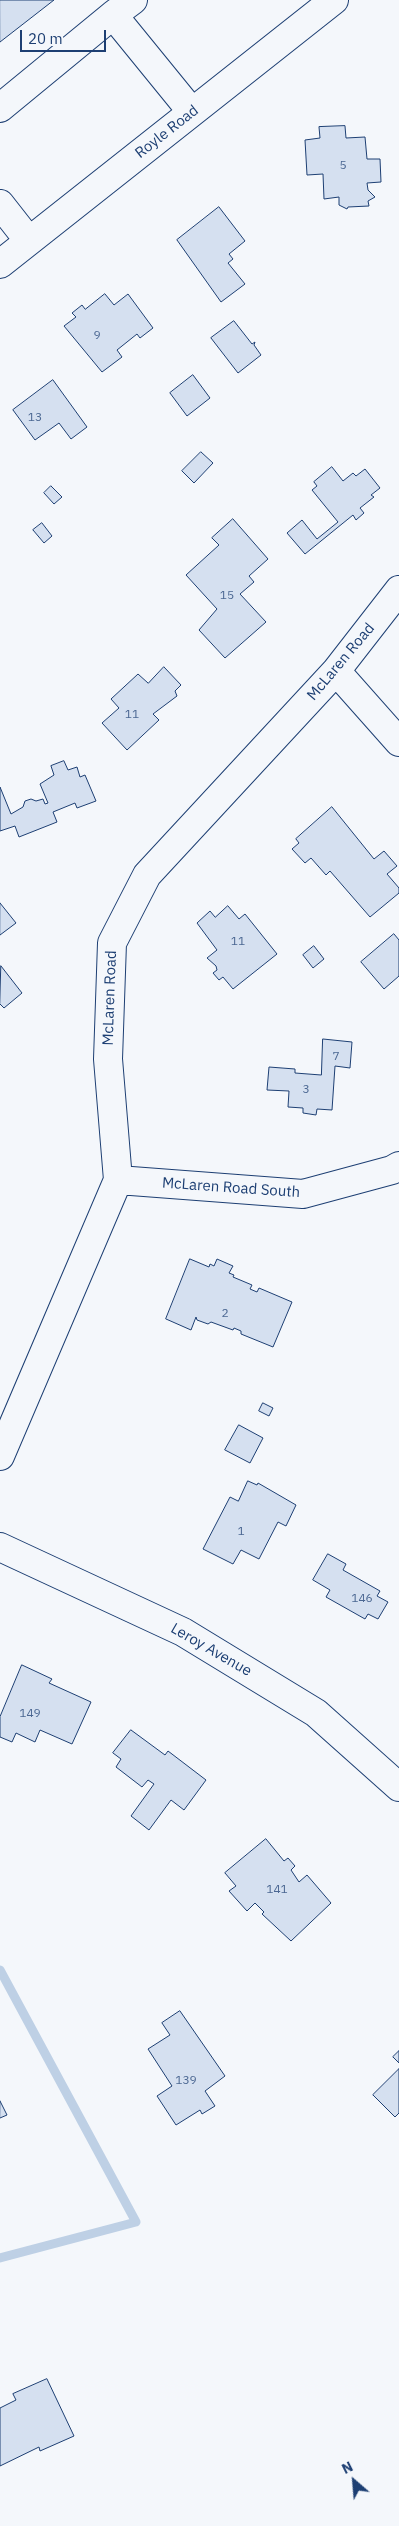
<!DOCTYPE html>
<style>
body{margin:0}
#map{position:relative;width:399px;height:2526px;overflow:hidden;background:#f4f7fb;font-family:"IBM Plex Sans",sans-serif}
canvas{display:block}
.north{position:absolute;left:329px;top:2456px;width:50px;height:50px;-webkit-text-stroke:4px #f4f7fb;paint-order:stroke;rotate:333deg;font-size:14px;font-weight:700;line-height:20px;text-align:center;color:#1d3f73}
.north::after{content:'';display:block;margin:auto;width:18px;height:22px;background:#1d3f73;clip-path:polygon(50% 0,100% 100%,50% 72%,0 100%)}
.scale{position:absolute;left:20px;top:30px;width:86px;height:22px;box-sizing:border-box;border:2px solid #1d3f73;border-top:0;padding-left:6px;font-size:15px;line-height:18px;white-space:nowrap;color:#1d3f73;-webkit-text-stroke:4px #f4f7fb;paint-order:stroke}
</style>
<div id="map">
<canvas width="399" height="2526"></canvas>
<div class="north">N</div>
<div class="scale">20 m</div>
</div>
<script>
const c = document.querySelector('canvas').getContext('2d');
c.lineJoin = 'round';
function strokePath(path, color, width, dash) {
  c.strokeStyle = color;
  c.lineWidth = width;
  c.lineCap = dash ? 'butt' : 'round';
  c.setLineDash(dash || []);
  c.stroke(path);
}
function fillPath(path, color) {
  c.fillStyle = color;
  c.fill(path, 'evenodd');
}
function drawText(font, color, halo, rows, align = 'center') {
  c.font = font + ' "IBM Plex Sans",sans-serif';
  c.lineWidth = 4;
  c.setLineDash([]);
  c.textBaseline = 'middle';
  c.strokeStyle = halo;
  c.fillStyle = color;
  for (const [text, x, y, turn = 0] of rows) {
    c.save();
    c.translate(x, y);
    c.rotate((+turn || 0) * Math.PI / 180);
    c.textAlign = isNaN(turn) ? turn : align;
    if (halo) c.strokeText(text, 0, 0);
    c.fillText(text, 0, 0);
    c.restore();
  }
}
strokePath(new Path2D(`
 M 0,1970 L 136,2222 L 0,2258`), '#bed0e5', 9);
const building = new Path2D(`
 M 0,0 L 54,0 L 0,42 Z
 M 345,126 L 346,138 L 365,137 L 367,159 L 380,159 L 381,182 L 367,183 L 368,190 L 375,197 L 368,201 L 369,206 L 348,207 L 347,209 L 339,205 L 339,197 L 324,199 L 323,174 L 307,175 L 305,140 L 320,138 L 319,127 Z
 M 219,207 L 245,241 L 229,254 L 233,259 L 228,263 L 245,284 L 221,302 L 177,240 Z
 M 105,294 L 114,305 L 128,294 L 153,328 L 140,338 L 137,334 L 117,350 L 122,357 L 102,372 L 64,326 L 76,317 L 72,313 L 82,305 L 85,309 Z
 M 234,321 L 252,344 L 255,342 L 254,345 L 261,355 L 238,373 L 211,338 Z
 M 193,375 L 210,398 L 187,416 L 170,393 Z
 M 53,380 L 87,427 L 71,439 L 59,423 L 35,440 L 13,410 Z
 M 201,452 L 213,463 L 194,483 L 182,471 Z
 M 332,467 L 343,481 L 353,473 L 356,476 L 365,469 L 380,488 L 371,495 L 374,497 L 360,508 L 364,513 L 356,520 L 353,515 L 305,554 L 287,533 L 302,520 L 317,539 L 338,522 L 312,490 L 317,486 L 314,482 Z
 M 51,486 L 62,497 L 54,504 L 44,493 Z
 M 233,519 L 268,559 L 249,576 L 254,582 L 240,594 L 266,622 L 225,658 L 199,630 L 217,609 L 186,575 L 219,545 L 212,538 Z
 M 42,523 L 52,536 L 44,543 L 33,530 Z
 M 164,667 L 181,685 L 175,691 L 177,696 L 153,714 L 159,720 L 127,750 L 102,723 L 119,708 L 111,699 L 138,674 L 148,683 Z
 M 64,761 L 68,770 L 77,767 L 80,777 L 85,775 L 96,801 L 77,808 L 75,803 L 53,812 L 57,822 L 19,837 L 15,826 L 0,831 L 0,787 L 11,814 L 23,807 L 25,801 L 31,799 L 36,801 L 43,799 L 45,804 L 48,803 L 40,784 L 54,775 L 51,766 Z
 M 332,807 L 374,859 L 384,851 L 397,866 L 387,874 L 399,888 L 399,893 L 370,917 L 330,871 L 326,875 L 311,858 L 305,863 L 292,849 L 299,843 L 296,839 Z
 M 0,903 L 16,923 L 0,935 Z
 M 228,906 L 239,919 L 245,914 L 277,954 L 233,989 L 223,977 L 219,980 L 213,973 L 217,970 L 216,966 L 207,958 L 217,950 L 197,923 L 210,911 L 215,917 Z
 M 394,934 L 399,940 L 399,976 L 384,989 L 361,962 Z
 M 314,946 L 324,959 L 313,968 L 303,955 Z
 M 1,966 L 22,993 L 4,1008 L 0,1004 Z
 M 323,1039 L 352,1042 L 350,1068 L 335,1066 L 332,1110 L 317,1109 L 316,1115 L 303,1113 L 303,1108 L 288,1107 L 289,1091 L 267,1090 L 269,1067 L 295,1069 L 295,1073 L 321,1075 Z
 M 190,1259 L 209,1267 L 210,1264 L 214,1266 L 217,1259 L 233,1266 L 229,1273 L 234,1275 L 233,1277 L 252,1285 L 250,1289 L 257,1292 L 259,1288 L 292,1302 L 273,1347 L 241,1334 L 241,1331 L 234,1328 L 233,1330 L 211,1322 L 208,1324 L 197,1320 L 196,1317 L 191,1330 L 166,1319 Z
 M 263,1403 L 273,1408 L 269,1416 L 259,1411 Z
 M 239,1425 L 263,1438 L 250,1463 L 225,1450 Z
 M 248,1481 L 257,1485 L 258,1483 L 296,1505 L 286,1526 L 278,1522 L 259,1559 L 241,1550 L 233,1564 L 203,1549 L 230,1497 L 238,1501 Z
 M 328,1554 L 346,1564 L 343,1570 L 380,1591 L 377,1596 L 388,1602 L 378,1619 L 368,1614 L 365,1619 L 326,1597 L 330,1590 L 313,1580 Z
 M 22,1665 L 52,1679 L 49,1683 L 91,1702 L 72,1744 L 40,1730 L 35,1742 L 16,1733 L 12,1742 L 0,1737 L 0,1717 Z
 M 131,1730 L 165,1755 L 168,1751 L 206,1780 L 184,1810 L 171,1800 L 149,1830 L 131,1816 L 154,1784 L 148,1780 L 142,1787 L 116,1767 L 121,1759 L 113,1753 Z
 M 266,1839 L 284,1861 L 288,1858 L 295,1866 L 291,1870 L 299,1882 L 307,1875 L 331,1903 L 291,1941 L 262,1914 L 264,1912 L 255,1903 L 247,1911 L 229,1891 L 236,1886 L 225,1873 Z
 M 180,2011 L 225,2076 L 205,2091 L 215,2106 L 202,2114 L 200,2110 L 176,2125 L 157,2096 L 172,2086 L 148,2049 L 170,2035 L 162,2023 Z
 M 399,2051 L 399,2063 L 393,2057 Z
 M 399,2069 L 399,2113 L 395,2117 L 373,2095 Z
 M 0,2101 L 7,2115 L 0,2118 Z
 M 47,2379 L 74,2436 L 40,2451 L 39,2447 L 0,2466 L 0,2408 L 16,2400 L 13,2394 Z`);
fillPath(building, '#d5e0f0');
strokePath(building, '#1d3f73', 1);
const minor = new Path2D(`
 M 113,15 L 133,0
 M 0,108 L 113,15 L 192,112
 M 0,204 L 29,241
 M 0,264 L 334,0
 M 336,671 L 399,742
 M 118,1180 L 303,1194 L 392,1170 L 399,1166
 M 0,1456 L 118,1180 L 108,1059 L 112,943 L 147,875 L 336,671 L 399,590
 M 0,1547 L 183,1632 L 316,1713 L 399,1787`);
strokePath(minor, '#1d3f73', 30);
strokePath(minor, '#f4f7fb', 28);
drawText('12px', '#4b6792', null, [
 ["5",343,166],
 ["9",97,336],
 ["13",35,418],
 ["15",227,596],
 ["11",132,715],
 ["11",238,942],
 ["7",336,1057],
 ["3",306,1090],
 ["2",225,1314],
 ["1",241,1532],
 ["146",362,1599],
 ["149",30,1714],
 ["141",277,1890],
 ["139",186,2081]
]);
drawText('15px', '#1d3f73', '#f4f7fb', [
 ["Royle Road",167,132,-38],
 ["McLaren Road",341,662,-50],
 ["McLaren Road",110,998,-88],
 ["McLaren Road South",231,1188,4],
 ["Leroy Avenue",211,1650,30]
]);
</script>
